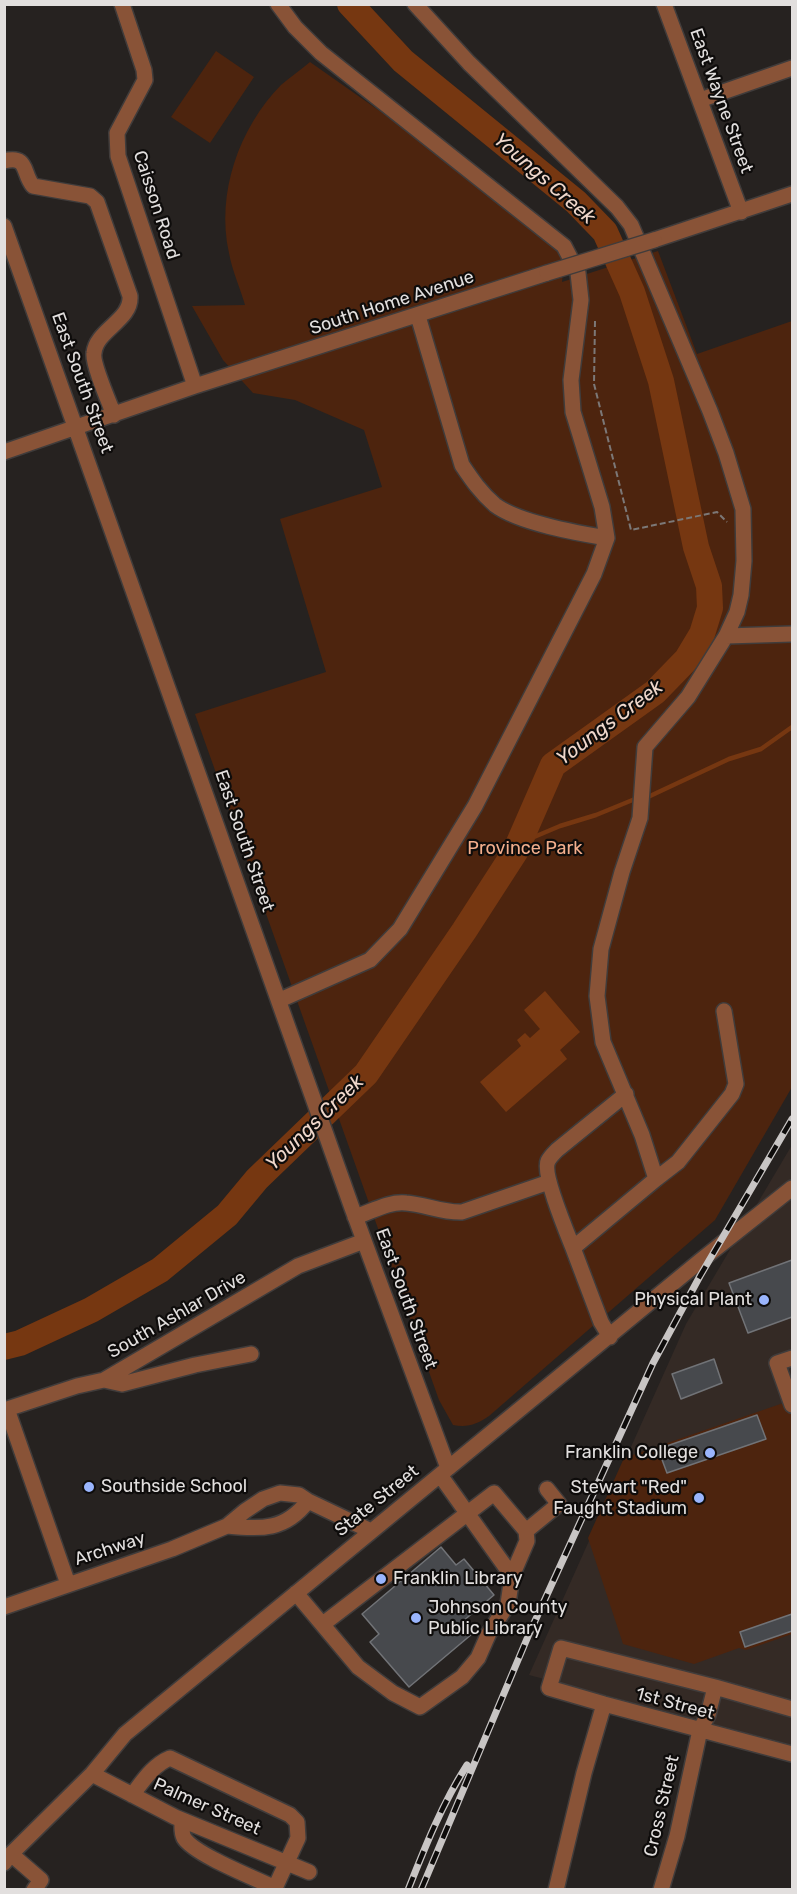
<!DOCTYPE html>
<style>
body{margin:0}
#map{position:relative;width:797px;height:1894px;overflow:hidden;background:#262220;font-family:Rubik,sans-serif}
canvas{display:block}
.frame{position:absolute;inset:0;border:6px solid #e2dfde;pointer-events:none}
</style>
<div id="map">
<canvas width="797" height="1894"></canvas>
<div class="frame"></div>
</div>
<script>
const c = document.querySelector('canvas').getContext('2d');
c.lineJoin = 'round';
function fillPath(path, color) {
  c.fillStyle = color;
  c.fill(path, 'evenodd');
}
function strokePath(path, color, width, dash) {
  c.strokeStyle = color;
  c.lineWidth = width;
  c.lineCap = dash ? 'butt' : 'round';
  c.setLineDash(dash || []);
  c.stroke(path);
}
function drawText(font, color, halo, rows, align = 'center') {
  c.font = font + ' Rubik,sans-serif';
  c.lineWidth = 4.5;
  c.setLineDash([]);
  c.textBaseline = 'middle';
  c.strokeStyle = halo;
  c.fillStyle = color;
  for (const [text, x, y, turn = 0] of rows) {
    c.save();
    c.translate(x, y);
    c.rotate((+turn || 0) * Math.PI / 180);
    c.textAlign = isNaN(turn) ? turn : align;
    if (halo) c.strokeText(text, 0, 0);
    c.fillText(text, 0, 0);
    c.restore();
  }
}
fillPath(new Path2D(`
 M 792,1145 L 792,1745 L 529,1675 L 686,1324 Z`), '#342a25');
fillPath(new Path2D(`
 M 216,51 L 254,77 L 210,143 L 171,117 Z
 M 310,62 L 566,242 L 562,282 L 658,251 L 697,354 L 792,321 L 792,1087 L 715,1220 L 489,1416 C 477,1424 468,1428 453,1425 L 439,1400 L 195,714 L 326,672 L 280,519 L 382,487 L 364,430 L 295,400 L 253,393 L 223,360 L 192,306 L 245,305 C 240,288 232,270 229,253 C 216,193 239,128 281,85 C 290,77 301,70 310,62 Z
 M 792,1400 L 792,1634 L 746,1650 L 739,1648 L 694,1664 L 623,1644 L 588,1538 L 624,1458 Z`), '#4d240e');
fillPath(new Path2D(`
 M 545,991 L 580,1032 L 560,1050 L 567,1059 L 506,1112 L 480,1082 L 521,1046 L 517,1040 L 525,1033 L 530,1038 L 540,1029 L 524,1010 Z`), '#763711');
strokePath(new Path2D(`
 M 650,796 L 729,759 L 761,749 L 792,727
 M 515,852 L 534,837 L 560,826 L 596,815 L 635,799`), '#763711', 4.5);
strokePath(new Path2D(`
 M 4,1347 L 20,1343 L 91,1310 L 160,1270 L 227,1215 L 257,1179 L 366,1074 L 464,931 L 515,852 L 553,765 L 655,692 L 687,659 L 702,634 L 710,608 L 709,586 L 696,547 L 661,381 L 632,292 L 605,232 L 576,202 L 403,61 L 350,4`), '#763711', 26);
const building = new Path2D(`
 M 792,1260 L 792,1317 L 748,1333 L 729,1283 Z
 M 714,1359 L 722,1383 L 681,1399 L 672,1374 Z
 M 757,1415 L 766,1439 L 667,1473 L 658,1449 Z
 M 441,1547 L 456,1565 L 464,1559 L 494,1595 L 462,1622 L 472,1634 L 409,1687 L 370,1642 L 379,1634 L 362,1614 Z
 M 792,1614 L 792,1631 L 745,1647 L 740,1632 Z`);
fillPath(building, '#47494d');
strokePath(building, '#717377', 1.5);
const minor = new Path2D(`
 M 122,4 L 144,70 L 145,80 L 117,133 L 118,156 L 195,386
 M 278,4 L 295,27 L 321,53 L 564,246 L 578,273 L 581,300 L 571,380 L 573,412 L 602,507 L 607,538 L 594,574 L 475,806 L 400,929 L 370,960 L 280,1000
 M 415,4 L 469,63 L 617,207 L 631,225 L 710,411 L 726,453 L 743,509 L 744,561 L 741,595 L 737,612 L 726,636 L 688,697 L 645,747 L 640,818 L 622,872 L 601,949 L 597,996 L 603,1042 L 642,1135 L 656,1179 L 573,1248 L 601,1322 L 610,1337
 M 664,4 L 741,212
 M 700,100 L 792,68
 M 4,161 C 29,155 22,173 33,186 L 90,196 L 97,202 L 130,296 C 132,320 96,330 94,353 C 92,363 109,402 114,415
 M 4,226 L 352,1208 L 448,1468
 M 654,240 L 792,194
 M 418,316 L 462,465 C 472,480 481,493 495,505 C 519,523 577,533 607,538
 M 4,452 L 195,386 L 547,273
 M 726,636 L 792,634
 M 656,1179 L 678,1162 L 732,1094 L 736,1084 L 724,1011
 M 355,1217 C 371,1212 389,1201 406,1203 C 424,1204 443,1213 462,1212 L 549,1182
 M 573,1248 C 567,1233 542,1173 548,1161 C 550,1157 554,1153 557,1150 L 626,1094
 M 792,1358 L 777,1363 L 792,1405
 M 104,1380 L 122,1384 L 195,1365 L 251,1354
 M 7,1409 L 68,1584
 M 4,1410 L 77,1386 L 104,1380 L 298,1266 L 364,1241
 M 440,1475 L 512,1576
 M 227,1526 C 262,1529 285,1531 308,1501
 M 526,1531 L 559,1504 L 547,1489
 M 296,1593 L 358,1667 L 393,1693 L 420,1707 L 462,1677 L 478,1658 L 489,1633 L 508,1604 L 512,1576 L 527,1541 L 526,1531 L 494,1493 L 323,1624
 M 4,1607 L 172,1549 L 227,1526 L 245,1511 L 263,1499 L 280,1493 L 299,1495 L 308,1501 L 371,1531
 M 715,1687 L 561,1648 L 549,1688 L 604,1704 L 792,1754
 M 92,1774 L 175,1817 L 309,1872
 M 132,1795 C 143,1781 153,1765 170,1758 L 290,1815 L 297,1822 L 298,1838 L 274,1890
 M 182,1820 C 182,1826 181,1832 184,1838 C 195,1855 255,1878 275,1888
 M 11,1854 L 41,1880 L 34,1890
 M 4,1863 L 11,1854 L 92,1774 L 125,1734 L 700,1261 L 792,1188
 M 556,1890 L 584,1773 L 604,1704
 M 661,1890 L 677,1836 L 700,1730 L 708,1715 L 715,1687 L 792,1709`);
strokePath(minor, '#403c3b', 18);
strokePath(new Path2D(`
 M 595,321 L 594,384 L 631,530 L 717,512 L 727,522`), '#7c7877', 2, [6, 3]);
strokePath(minor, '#895337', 15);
const rail = new Path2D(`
 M 408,1890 C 425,1847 442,1804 467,1765
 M 421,1890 L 529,1634 L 653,1363 L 700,1276 L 792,1119`);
strokePath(rail, '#c8c5c4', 7);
strokePath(rail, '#0e0c0b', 4.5, [14]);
const minorBridge = new Path2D(`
 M 547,273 L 654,240`);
strokePath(minorBridge, '#403c3b', 18, []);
strokePath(minorBridge, '#895337', 15);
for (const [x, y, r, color] of [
 [764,1300,6,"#9ab5fd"],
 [710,1453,6,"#9ab5fd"],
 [89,1487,6,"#9ab5fd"],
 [699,1498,6,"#9ab5fd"],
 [381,1579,6,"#9ab5fd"],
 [416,1618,6,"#9ab5fd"]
]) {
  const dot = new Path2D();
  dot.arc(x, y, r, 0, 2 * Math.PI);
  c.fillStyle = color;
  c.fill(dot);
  strokePath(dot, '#0e0c0b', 2);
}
drawText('18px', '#e2dfde', '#0e0c0b', [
 ["East Wayne Street",721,101,70],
 ["Caisson Road",156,205,72],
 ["South Home Avenue",392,303,-18],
 ["East South Street",82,383,70],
 ["East South Street",244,841,71],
 ["East South Street",406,1299,70],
 ["South Ashlar Drive",177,1315,-30],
 ["State Street",377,1501,-39],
 ["Archway",110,1549,-18],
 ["1st Street",675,1704,15],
 ["Cross Street",662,1806,-77],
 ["Palmer Street",207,1807,24]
]);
drawText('18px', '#f3ae8c', '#0e0c0b', [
 ["Province Park",525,849]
]);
drawText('18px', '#e2dfde', '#0e0c0b', [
 ["Physical Plant",752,1300],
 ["Franklin College",698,1453],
 ["Southside School",101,1487,"left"],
 ["Stewart \"Red\"",687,1488],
 ["Faught Stadium",687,1509],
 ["Franklin Library",393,1579,"left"],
 ["Johnson County",428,1608,"left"],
 ["Public Library",428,1629,"left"]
], 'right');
drawText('italic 20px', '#efd7cb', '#0e0c0b', [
 ["Youngs Creek",544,179,41],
 ["Youngs Creek",610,723,-37],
 ["Youngs Creek",315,1123,-44]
]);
</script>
